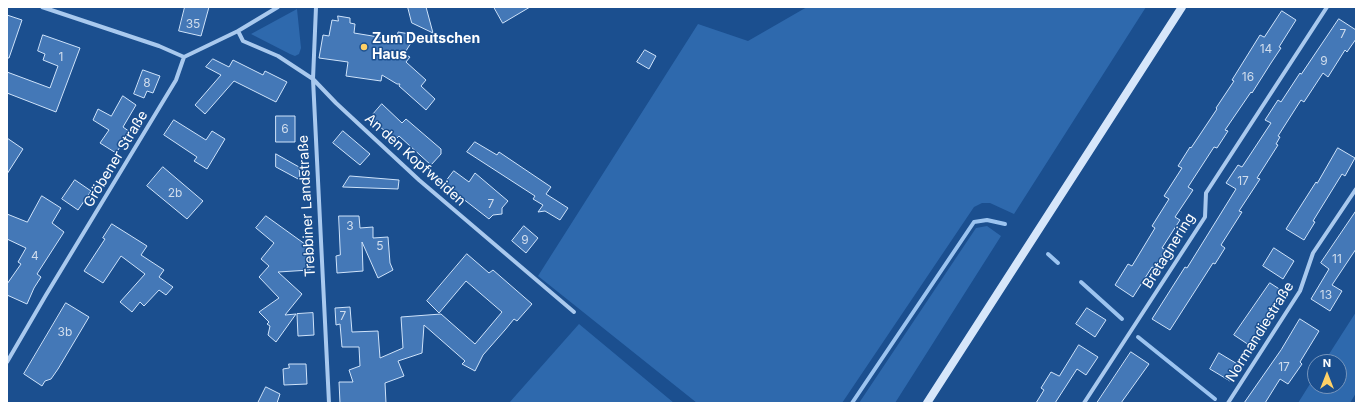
<!DOCTYPE html>
<meta charset="utf-8">
<style>
body{margin:0}
#map{position:relative;width:1363px;height:410px;overflow:hidden;background:#1b4f8f;font-family:Inter,sans-serif}
canvas{display:block}
.frame{position:absolute;inset:0;border:8px solid #fff;pointer-events:none}
.north{position:absolute;left:1307px;top:354px;width:40px;height:40px;box-sizing:border-box;background:#1b4f8f;border:1px solid #7695bc;border-radius:50%;rotate:0deg;font-size:11px;font-weight:700;line-height:16px;text-align:center;color:#fff}
.north::after{content:'';display:block;margin:auto;width:14px;height:18px;background:#ffd166;clip-path:polygon(50% 0,100% 100%,50% 72%,0 100%)}
</style>
<div id="map">
<canvas width="1363" height="410"></canvas>
<div class="frame"></div>
<div class="north">N</div>
</div>
<script>
const c = document.querySelector('canvas').getContext('2d');
c.lineJoin = 'round';
function fillPath(path, color) {
  c.fillStyle = color;
  c.fill(path, 'evenodd');
}
function strokePath(path, color, width, dash) {
  c.strokeStyle = color;
  c.lineWidth = width;
  c.lineCap = dash ? 'butt' : 'round';
  c.setLineDash(dash || []);
  c.stroke(path);
}
function drawText(font, color, halo, rows, align = 'center') {
  c.font = font + ' Inter,sans-serif';
  c.lineWidth = 3;
  c.setLineDash([]);
  c.textBaseline = 'middle';
  c.strokeStyle = halo;
  c.fillStyle = color;
  for (const [text, x, y, turn = 0] of rows) {
    c.save();
    c.translate(x, y);
    c.rotate((+turn || 0) * Math.PI / 180);
    c.textAlign = isNaN(turn) ? turn : align;
    if (halo) c.strokeText(text, 0, 0);
    c.fillText(text, 0, 0);
    c.restore();
  }
}
fillPath(new Path2D(`
 M 807,7 L 1146,7 L 1014,214 L 990,203 L 982,203 L 974,207 L 842,403 L 697,403 L 538,276 L 698,24 L 748,41 Z
 M 297,9 L 301,48 L 299,54 L 295,56 L 290,54 L 251,34 Z
 M 987,226 L 1001,236 L 895,403 L 859,403 L 976,228 Z
 M 1356,312 L 1356,393 L 1350,403 L 1298,403 L 1315,376 L 1315,386 L 1339,386 L 1339,362 L 1324,362 Z
 M 579,324 L 674,403 L 509,403 Z`), '#2e69ad');
strokePath(new Path2D(`
 M 1048,254 L 1058,263
 M 1081,282 L 1122,319
 M 1138,337 L 1215,399
 M 852,403 L 974,222 L 987,220 L 1005,224`), '#9cc4f0', 4);
const building = new Path2D(`
 M 185,7 L 209,7 L 201,36 L 179,31 Z
 M 408,7 L 426,7 L 433,33 L 412,23 Z
 M 494,7 L 530,7 L 503,23 Z
 M 1282,11 L 1296,20 L 1279,47 L 1281,48 L 1271,63 L 1252,93 L 1251,92 L 1225,130 L 1228,131 L 1217,148 L 1214,147 L 1188,187 L 1193,190 L 1175,217 L 1180,220 L 1162,248 L 1166,250 L 1154,268 L 1152,267 L 1133,297 L 1115,285 L 1128,264 L 1132,266 L 1155,228 L 1152,226 L 1169,199 L 1164,196 L 1182,168 L 1178,166 L 1190,147 L 1191,148 L 1217,109 L 1216,108 L 1234,81 L 1232,80 L 1260,35 L 1264,37 Z
 M 7,15 L 22,20 L 9,58 L 7,58 Z
 M 338,16 L 350,18 L 350,23 L 355,24 L 354,33 L 397,40 L 398,32 L 416,35 L 404,54 L 410,57 L 406,62 L 426,80 L 421,86 L 435,99 L 426,110 L 399,86 L 400,84 L 397,84 L 382,75 L 381,81 L 346,76 L 348,62 L 319,58 L 323,35 L 329,36 L 332,20 L 338,21 Z
 M 1339,19 L 1356,30 L 1356,39 L 1347,52 L 1345,50 L 1328,77 L 1323,73 L 1304,102 L 1301,100 L 1278,136 L 1280,137 L 1276,144 L 1278,145 L 1257,178 L 1260,179 L 1239,211 L 1242,212 L 1221,245 L 1225,248 L 1215,264 L 1213,263 L 1170,330 L 1152,319 L 1185,267 L 1187,268 L 1236,189 L 1226,183 L 1238,165 L 1242,167 L 1271,123 L 1265,120 L 1278,100 L 1281,102 L 1300,73 L 1301,74 Z
 M 43,35 L 80,48 L 56,112 L 7,93 L 7,72 L 50,88 L 58,66 L 43,60 L 45,54 L 38,51 Z
 M 645,50 L 656,56 L 649,69 L 637,62 Z
 M 213,59 L 229,67 L 233,60 L 263,75 L 265,71 L 287,82 L 276,102 L 234,81 L 205,114 L 195,105 L 221,75 L 206,67 Z
 M 143,70 L 160,76 L 153,93 L 147,91 L 144,98 L 134,94 Z
 M 123,96 L 136,105 L 123,127 L 130,132 L 116,153 L 100,143 L 109,130 L 93,120 L 98,109 L 111,116 Z
 M 382,104 L 402,123 L 406,119 L 441,149 L 441,154 L 431,165 L 399,136 L 395,140 L 370,118 Z
 M 276,116 L 295,116 L 295,142 L 276,142 Z
 M 174,120 L 206,140 L 212,131 L 225,139 L 207,169 L 194,161 L 197,157 L 164,135 Z
 M 343,131 L 370,154 L 360,165 L 333,143 Z
 M 7,138 L 23,149 L 7,174 Z
 M 475,142 L 497,155 L 499,152 L 551,187 L 546,194 L 568,208 L 560,220 L 545,211 L 538,212 L 543,205 L 533,199 L 535,196 L 467,152 Z
 M 1338,148 L 1355,158 L 1345,176 L 1342,174 L 1313,221 L 1315,222 L 1304,240 L 1286,229 L 1316,182 L 1317,183 Z
 M 276,154 L 299,167 L 300,180 L 276,167 Z
 M 163,167 L 203,201 L 187,219 L 147,186 Z
 M 454,171 L 469,182 L 475,173 L 508,201 L 502,208 L 502,214 L 493,215 L 489,219 L 444,184 Z
 M 350,176 L 399,180 L 398,189 L 343,187 Z
 M 75,180 L 91,191 L 78,210 L 62,199 Z
 M 42,196 L 61,208 L 52,223 L 64,232 L 37,274 L 41,277 L 34,288 L 27,304 L 7,295 L 7,284 L 21,264 L 18,262 L 26,248 L 7,239 L 7,214 L 27,222 Z
 M 1356,211 L 1356,249 L 1332,285 L 1342,291 L 1330,311 L 1311,299 L 1329,269 L 1321,263 Z
 M 266,216 L 309,247 L 310,270 L 278,272 L 302,294 L 285,315 L 296,314 L 276,342 L 268,335 L 270,326 L 267,324 L 269,322 L 259,312 L 279,298 L 259,277 L 269,266 L 261,259 L 274,243 L 256,228 Z
 M 339,216 L 359,216 L 360,228 L 373,227 L 373,238 L 388,237 L 390,263 L 393,270 L 378,278 L 362,242 L 363,271 L 337,273 L 336,256 L 340,255 Z
 M 112,224 L 147,246 L 141,255 L 164,270 L 159,277 L 173,287 L 166,295 L 159,290 L 144,306 L 140,302 L 132,312 L 120,302 L 145,274 L 121,256 L 103,283 L 84,271 L 105,239 L 103,238 Z
 M 524,226 L 538,238 L 526,253 L 512,241 Z
 M 1274,248 L 1294,261 L 1283,279 L 1263,266 Z
 M 467,254 L 489,273 L 493,270 L 532,304 L 517,321 L 514,319 L 505,330 L 483,355 L 475,371 L 462,364 L 465,361 L 424,325 L 422,353 L 398,361 L 404,376 L 385,383 L 386,403 L 340,403 L 339,382 L 353,382 L 349,370 L 360,366 L 359,347 L 342,347 L 340,324 L 336,325 L 335,308 L 350,307 L 352,332 L 378,331 L 380,358 L 403,348 L 401,317 L 441,314 L 475,344 L 502,312 L 466,281 L 439,313 L 427,301 Z
 M 1270,283 L 1284,292 L 1262,327 L 1264,328 L 1252,347 L 1234,335 Z
 M 66,303 L 89,317 L 58,369 L 51,379 L 45,381 L 42,386 L 24,374 Z
 M 1087,308 L 1106,320 L 1095,337 L 1076,324 Z
 M 313,313 L 314,335 L 298,336 L 297,314 Z
 M 1300,319 L 1319,331 L 1300,362 L 1302,364 L 1288,384 L 1280,379 L 1265,403 L 1244,403 L 1281,350 Z
 M 1079,345 L 1098,357 L 1086,375 L 1077,369 L 1055,403 L 1036,403 L 1044,390 L 1041,388 L 1051,372 L 1059,376 Z
 M 1131,352 L 1149,364 L 1121,403 L 1097,403 Z
 M 1219,353 L 1239,365 L 1230,381 L 1210,369 Z
 M 289,364 L 306,364 L 307,384 L 284,385 L 283,369 L 289,368 Z
 M 266,387 L 280,394 L 277,403 L 258,403 Z`);
fillPath(building, '#4478b7');
strokePath(building, '#cfe3fa', 1);
strokePath(new Path2D(`
 M 42,7 L 159,46 L 184,57
 M 316,7 L 313,79 L 329,403
 M 238,31 L 243,41 L 278,56 L 313,79 L 336,103 L 419,180 L 574,312
 M 7,362 L 46,295 L 176,80 L 184,57 L 238,31 L 278,7
 M 1084,403 L 1205,217 L 1206,193 L 1327,7
 M 1228,403 L 1300,291 L 1313,253 L 1356,189`), '#a9c9ee', 4);
strokePath(new Path2D(`
 M 927,403 L 1182,7`), '#d6e6fa', 8);
for (const [x, y, r, color] of [
 [364,47,4,"#ffd166"]
]) {
  const dot = new Path2D();
  dot.arc(x, y, r, 0, 2 * Math.PI);
  c.fillStyle = color;
  c.fill(dot);
  strokePath(dot, '#1b4f8f', 1.5);
}
drawText('12px', '#d0dded', null, [
 ["35",193,24],
 ["7",1343,34],
 ["14",1266,49],
 ["1",61,57],
 ["9",1324,61],
 ["16",1248,77],
 ["8",147,83],
 ["6",285,129],
 ["17",1243,181],
 ["2b",175,193],
 ["7",491,204],
 ["3",350,226],
 ["9",525,240],
 ["5",380,246],
 ["4",35,256],
 ["11",1337,259],
 ["13",1326,295],
 ["7",343,316],
 ["3b",65,332],
 ["17",1284,367]
]);
drawText('bold 14px', '#fff', '#1b4f8f', [
 ["Zum Deutschen",372,39],
 ["Haus",372,55]
], 'left');
drawText('14px', '#fff', '#1b4f8f', [
 ["Gröbener Straße",116,159,-59],
 ["An den Kopfweiden",415,160,42],
 ["Trebbiner Landstraße",307,206,-93],
 ["Bretagnering",1169,251,-58],
 ["Normandiestraße",1260,332,-58]
]);
</script>
